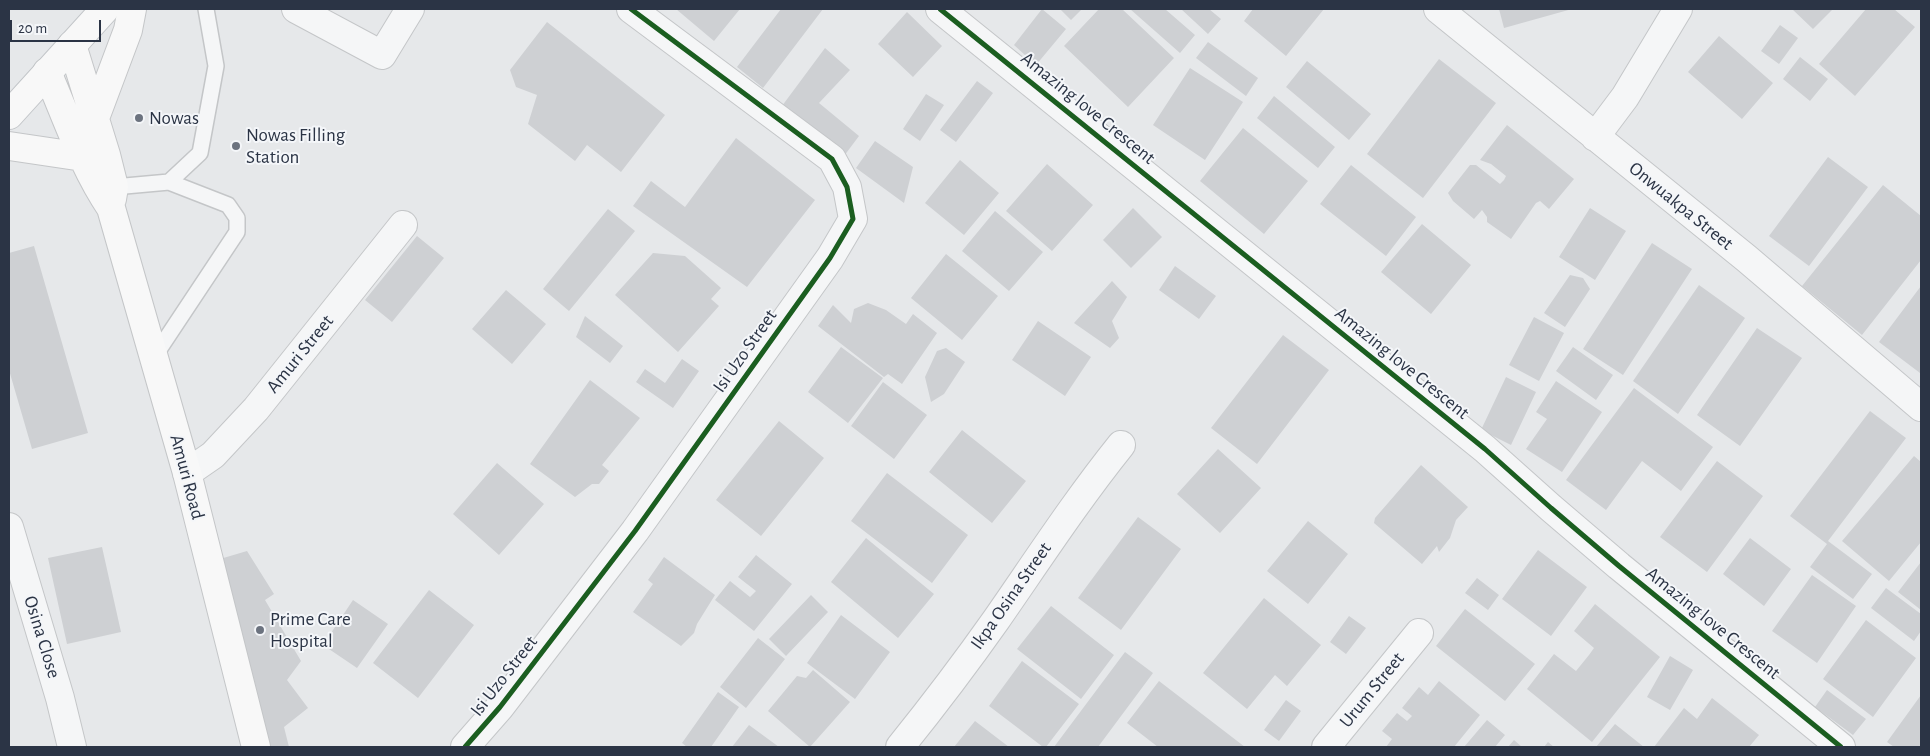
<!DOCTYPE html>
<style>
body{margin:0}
#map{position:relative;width:1930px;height:756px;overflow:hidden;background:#e6e8ea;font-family:"Alegreya Sans",sans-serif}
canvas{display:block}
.frame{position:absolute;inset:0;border:10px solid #2b3445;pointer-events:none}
.scale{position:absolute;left:10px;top:20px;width:91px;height:22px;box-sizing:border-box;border:2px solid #2b3445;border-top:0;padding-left:6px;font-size:15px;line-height:18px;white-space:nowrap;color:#2b3445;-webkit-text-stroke:4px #f4f6f9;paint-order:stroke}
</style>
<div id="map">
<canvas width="1930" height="756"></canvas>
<div class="frame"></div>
<div class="scale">20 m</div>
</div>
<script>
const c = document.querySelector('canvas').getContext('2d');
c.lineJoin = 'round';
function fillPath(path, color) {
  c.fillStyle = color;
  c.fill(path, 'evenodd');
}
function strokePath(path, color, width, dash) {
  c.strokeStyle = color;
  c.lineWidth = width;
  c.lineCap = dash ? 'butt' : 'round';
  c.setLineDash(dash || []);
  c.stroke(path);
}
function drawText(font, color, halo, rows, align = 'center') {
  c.font = font + ' "Alegreya Sans",sans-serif';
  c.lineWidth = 4;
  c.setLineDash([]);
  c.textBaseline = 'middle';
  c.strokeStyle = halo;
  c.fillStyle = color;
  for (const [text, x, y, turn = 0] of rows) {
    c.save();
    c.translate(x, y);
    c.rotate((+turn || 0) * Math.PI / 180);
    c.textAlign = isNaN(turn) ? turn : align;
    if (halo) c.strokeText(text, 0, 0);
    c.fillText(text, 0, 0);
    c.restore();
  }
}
fillPath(new Path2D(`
 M 676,9 L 740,9 L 714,41 Z
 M 781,9 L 823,9 L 763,88 L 737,67 Z
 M 1042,9 L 1066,29 L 1036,65 L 1014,45 Z
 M 1060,9 L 1082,9 L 1071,20 Z
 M 1099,9 L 1122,9 L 1174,58 L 1128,107 L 1064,46 Z
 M 1130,9 L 1165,9 L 1195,35 L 1180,53 Z
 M 1181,9 L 1209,9 L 1221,19 L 1208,34 Z
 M 1253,9 L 1324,9 L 1286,56 L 1244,21 Z
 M 1499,9 L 1572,9 L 1504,28 Z
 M 1792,9 L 1833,9 L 1813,29 Z
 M 1866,9 L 1894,9 L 1915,27 L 1855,96 L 1819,64 Z
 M 907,12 L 942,46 L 913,77 L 878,44 Z
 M 547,22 L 665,115 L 621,172 L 587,145 L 575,161 L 528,124 L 537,95 L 516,87 L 510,70 Z
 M 1780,25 L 1798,38 L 1779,64 L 1761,51 Z
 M 1719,36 L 1773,83 L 1742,119 L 1688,72 Z
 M 1208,42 L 1258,78 L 1246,96 L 1196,58 Z
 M 825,48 L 850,70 L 819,103 L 859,136 L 841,160 L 779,110 Z
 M 1800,57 L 1828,79 L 1810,101 L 1783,79 Z
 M 1439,59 L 1496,103 L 1423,198 L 1367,154 Z
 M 1307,61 L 1371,114 L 1349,140 L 1286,87 Z
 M 1190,68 L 1243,102 L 1205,160 L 1153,125 Z
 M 977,81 L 993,93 L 956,142 L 940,130 Z
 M 926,94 L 944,105 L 920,141 L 903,129 Z
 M 1274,96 L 1335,147 L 1318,168 L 1257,118 Z
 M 1507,125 L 1574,179 L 1549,209 L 1540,201 L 1536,203 L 1511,239 L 1487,222 L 1487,217 L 1482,210 L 1474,219 L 1453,201 L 1448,193 L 1470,165 L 1476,165 L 1500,184 L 1504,180 L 1506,176 L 1491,164 L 1480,160 Z
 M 1243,128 L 1308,181 L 1264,234 L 1200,181 Z
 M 736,138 L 815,200 L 747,287 L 633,206 L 651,181 L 685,207 Z
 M 875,141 L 913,167 L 904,203 L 856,168 Z
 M 1828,157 L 1868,187 L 1809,266 L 1769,236 Z
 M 960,160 L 999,193 L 964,235 L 925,203 Z
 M 1047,164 L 1093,205 L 1052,251 L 1006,211 Z
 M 1351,165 L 1416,217 L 1386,256 L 1320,204 Z
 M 1883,185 L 1921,216 L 1921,260 L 1862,335 L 1802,286 Z
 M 1133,208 L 1162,237 L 1131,268 L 1103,240 Z
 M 1590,208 L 1626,231 L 1595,280 L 1559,257 Z
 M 608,209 L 635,231 L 569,311 L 543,289 Z
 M 995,211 L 1043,252 L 1009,291 L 962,251 Z
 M 1422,224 L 1471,265 L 1431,314 L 1381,272 Z
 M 417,236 L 444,258 L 392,322 L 365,300 Z
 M 1652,243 L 1692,269 L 1623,375 L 1583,349 Z
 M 34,246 L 88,433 L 32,449 L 9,370 L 9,253 Z
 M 653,253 L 685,256 L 721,288 L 711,299 L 719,306 L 678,352 L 615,295 Z
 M 946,254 L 998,296 L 962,340 L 911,298 Z
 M 1175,266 L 1216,296 L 1199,319 L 1159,290 Z
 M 1570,275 L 1583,278 L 1590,289 L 1565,327 L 1544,313 Z
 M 1112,281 L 1127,297 L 1112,321 L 1119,338 L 1110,348 L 1074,323 Z
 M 1699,285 L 1745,318 L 1678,414 L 1633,381 Z
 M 1921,286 L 1921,372 L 1920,373 L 1879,342 Z
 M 506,290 L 546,324 L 512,364 L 472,329 Z
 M 868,303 L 886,310 L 906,324 L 913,314 L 937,333 L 902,384 L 888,374 L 884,377 L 818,326 L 833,305 L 851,323 L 854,309 Z
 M 585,316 L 623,346 L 610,363 L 576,337 Z
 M 1534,317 L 1564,333 L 1539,381 L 1509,365 Z
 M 1038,321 L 1091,357 L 1065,396 L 1012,360 Z
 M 1757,328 L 1802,358 L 1740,446 L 1697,415 Z
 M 1283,335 L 1329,370 L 1257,464 L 1211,428 Z
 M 841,347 L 883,378 L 848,423 L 808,392 Z
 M 1573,347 L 1613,375 L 1596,400 L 1556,371 Z
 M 946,348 L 965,362 L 944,394 L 931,402 L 925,377 L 937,351 Z
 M 682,359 L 699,371 L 673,408 L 636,382 L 645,369 L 665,383 Z
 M 1506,377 L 1536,392 L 1511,445 L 1481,430 Z
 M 590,380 L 640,418 L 602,465 L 609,471 L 599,484 L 592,484 L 575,497 L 530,464 Z
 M 1556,381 L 1602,412 L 1562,472 L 1526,449 L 1547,419 L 1536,412 Z
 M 883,382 L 927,415 L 894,459 L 851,426 Z
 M 1634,388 L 1713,447 L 1681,491 L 1642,461 L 1606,510 L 1566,480 Z
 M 1870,411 L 1906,438 L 1828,541 L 1872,574 L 1853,599 L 1810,567 L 1827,544 L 1790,516 Z
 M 779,421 L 824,458 L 761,536 L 716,500 Z
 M 962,430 L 1026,481 L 992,523 L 929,472 Z
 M 1218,449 L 1261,488 L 1220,533 L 1177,494 Z
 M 1914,456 L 1921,462 L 1921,542 L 1889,581 L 1842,541 Z
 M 1717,461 L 1763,496 L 1707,572 L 1660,537 Z
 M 497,463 L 544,504 L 499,555 L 453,514 Z
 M 1421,465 L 1468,507 L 1456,520 L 1450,538 L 1439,552 L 1437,546 L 1422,564 L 1374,523 L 1375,518 Z
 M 887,473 L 968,535 L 932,583 L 851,521 Z
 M 1138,517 L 1181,549 L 1121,630 L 1078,598 Z
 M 1308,521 L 1348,554 L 1308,604 L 1267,571 Z
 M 866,538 L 934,594 L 898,638 L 831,582 Z
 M 1750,538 L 1791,569 L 1764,606 L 1723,574 Z
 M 102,547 L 121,632 L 67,644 L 48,558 Z
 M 1538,550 L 1587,587 L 1551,636 L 1502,599 Z
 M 247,551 L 274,594 L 265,600 L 301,661 L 287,680 L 308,708 L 284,727 L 289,747 L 264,747 L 220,559 Z
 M 756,555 L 792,584 L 754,631 L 715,600 L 730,581 L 750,597 L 756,591 L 738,577 Z
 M 664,557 L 715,595 L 697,624 L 694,633 L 681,646 L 633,612 L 653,584 L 648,580 Z
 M 1921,562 L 1921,610 L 1898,592 Z
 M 1812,575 L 1856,606 L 1817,663 L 1772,631 Z
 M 1477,578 L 1499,595 L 1488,610 L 1465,593 Z
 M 1886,588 L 1921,614 L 1921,631 L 1914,641 L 1871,608 Z
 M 429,590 L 474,625 L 418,698 L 373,663 Z
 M 811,595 L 828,612 L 786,656 L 769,639 Z
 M 1264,598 L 1321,645 L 1287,686 L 1275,675 L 1247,709 L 1203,673 Z
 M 353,600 L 388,624 L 357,668 L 323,645 Z
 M 1595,604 L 1660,657 L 1592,742 L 1527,689 L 1554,654 L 1576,671 L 1589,655 L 1594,648 L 1574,631 Z
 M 1051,606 L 1114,655 L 1081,699 L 1017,649 Z
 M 1465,609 L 1535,664 L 1505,701 L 1436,646 Z
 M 841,615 L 890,652 L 855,699 L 807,663 Z
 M 1349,616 L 1366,628 L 1346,654 L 1330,642 Z
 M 1866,620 L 1916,658 L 1873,717 L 1823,679 Z
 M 758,638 L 785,659 L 746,708 L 720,687 Z
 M 1125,652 L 1153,673 L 1098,747 L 1054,747 Z
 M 1670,656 L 1693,670 L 1670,710 L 1647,697 Z
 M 1022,661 L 1079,704 L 1046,747 L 1043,747 L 989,706 Z
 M 813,670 L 850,702 L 810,747 L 768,711 L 797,676 L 806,678 Z
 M 1159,681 L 1245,747 L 1158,747 L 1127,723 Z
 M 1439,681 L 1480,715 L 1454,747 L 1386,747 L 1392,739 L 1382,731 L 1397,713 L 1407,721 L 1412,716 L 1402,708 L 1419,687 L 1428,695 Z
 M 1827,690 L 1866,719 L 1853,735 L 1815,707 Z
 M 718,692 L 739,707 L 711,747 L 687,747 L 682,743 Z
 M 1921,695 L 1921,747 L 1894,747 L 1887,742 Z
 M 1712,698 L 1759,735 L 1749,747 L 1654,747 L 1684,708 L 1697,719 Z
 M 1286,700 L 1301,711 L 1279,741 L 1264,730 Z
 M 1487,720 L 1505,735 L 1495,747 L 1464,747 Z
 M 975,721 L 1009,747 L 954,747 Z
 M 1615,724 L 1644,747 L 1596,747 Z
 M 749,725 L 779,747 L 732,747 Z
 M 1514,740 L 1522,747 L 1508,747 Z
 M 1548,742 L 1554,747 L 1544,747 Z`), '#ced0d3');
const lane = new Path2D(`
 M 114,187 L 169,182 L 200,153 L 216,66 L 206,9
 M 154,357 L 237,232 L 237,218 L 228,205 L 169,182`);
const street = new Path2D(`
 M 296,9 L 382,55 L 410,9
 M 940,9 L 1485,449 L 1551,508 L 1619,566 L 1841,747
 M 1438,9 L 1746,258 L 1921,407
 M 1595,137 L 1625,97 L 1678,9
 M 187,473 L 213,455 L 256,409 L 403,225
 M 9,527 L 60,698 L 72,747
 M 465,747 L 500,707 L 635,531 L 830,258 L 853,219 L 847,187 L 832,159 L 631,9
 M 900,747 C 933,706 965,664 996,620 C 1037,561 1076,501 1121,445
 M 1326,747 L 1419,633`);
const secondary = new Path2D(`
 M 72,45 L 106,155 L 114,187 L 112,199
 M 47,72 C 67,118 83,167 111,208 L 187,473 L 256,747
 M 95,118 L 128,30 L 132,9
 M 9,146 L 83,157`);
const primary = new Path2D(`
 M 9,115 L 105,9`);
strokePath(lane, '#c4c6c8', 18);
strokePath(street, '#c4c6c8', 30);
strokePath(secondary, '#c4c6c8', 30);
strokePath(primary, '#c2c5c8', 30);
strokePath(lane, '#f5f6f7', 15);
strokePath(street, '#f5f6f7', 28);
strokePath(secondary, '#f8f8f8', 28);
strokePath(primary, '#f8f8f8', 28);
strokePath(new Path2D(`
 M 940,9 L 1485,449 L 1551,508 L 1619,566 L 1841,747
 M 465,747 L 500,707 L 635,531 L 830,258 L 853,219 L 847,187 L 832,159 L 631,9`), '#1b5e20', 5);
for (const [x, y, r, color] of [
 [139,118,5,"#6c737f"],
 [236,146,5,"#6c737f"],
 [260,630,5,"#6c737f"]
]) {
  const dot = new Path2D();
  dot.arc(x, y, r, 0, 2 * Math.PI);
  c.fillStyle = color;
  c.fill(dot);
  strokePath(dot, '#f4f6f9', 2);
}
drawText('19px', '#2b3445', '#f4f6f9', [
 ["Amazing love Crescent",1088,108,39],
 ["Onwuakpa Street",1681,206,39],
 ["Isi Uzo Street",745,351,-55],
 ["Amuri Street",300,354,-51],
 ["Amazing love Crescent",1402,363,39],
 ["Amuri Road",187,477,75],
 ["Ikpa Osina Street",1011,596,-55],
 ["Amazing love Crescent",1713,623,39],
 ["Osina Close",42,637,73],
 ["Isi Uzo Street",504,676,-52],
 ["Urum Street",1372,690,-51]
]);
drawText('19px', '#2b3445', '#f4f6f9', [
 ["Nowas",149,118],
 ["Nowas Filling",246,135],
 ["Station",246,157],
 ["Prime Care",270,619],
 ["Hospital",270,641]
], 'left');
</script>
